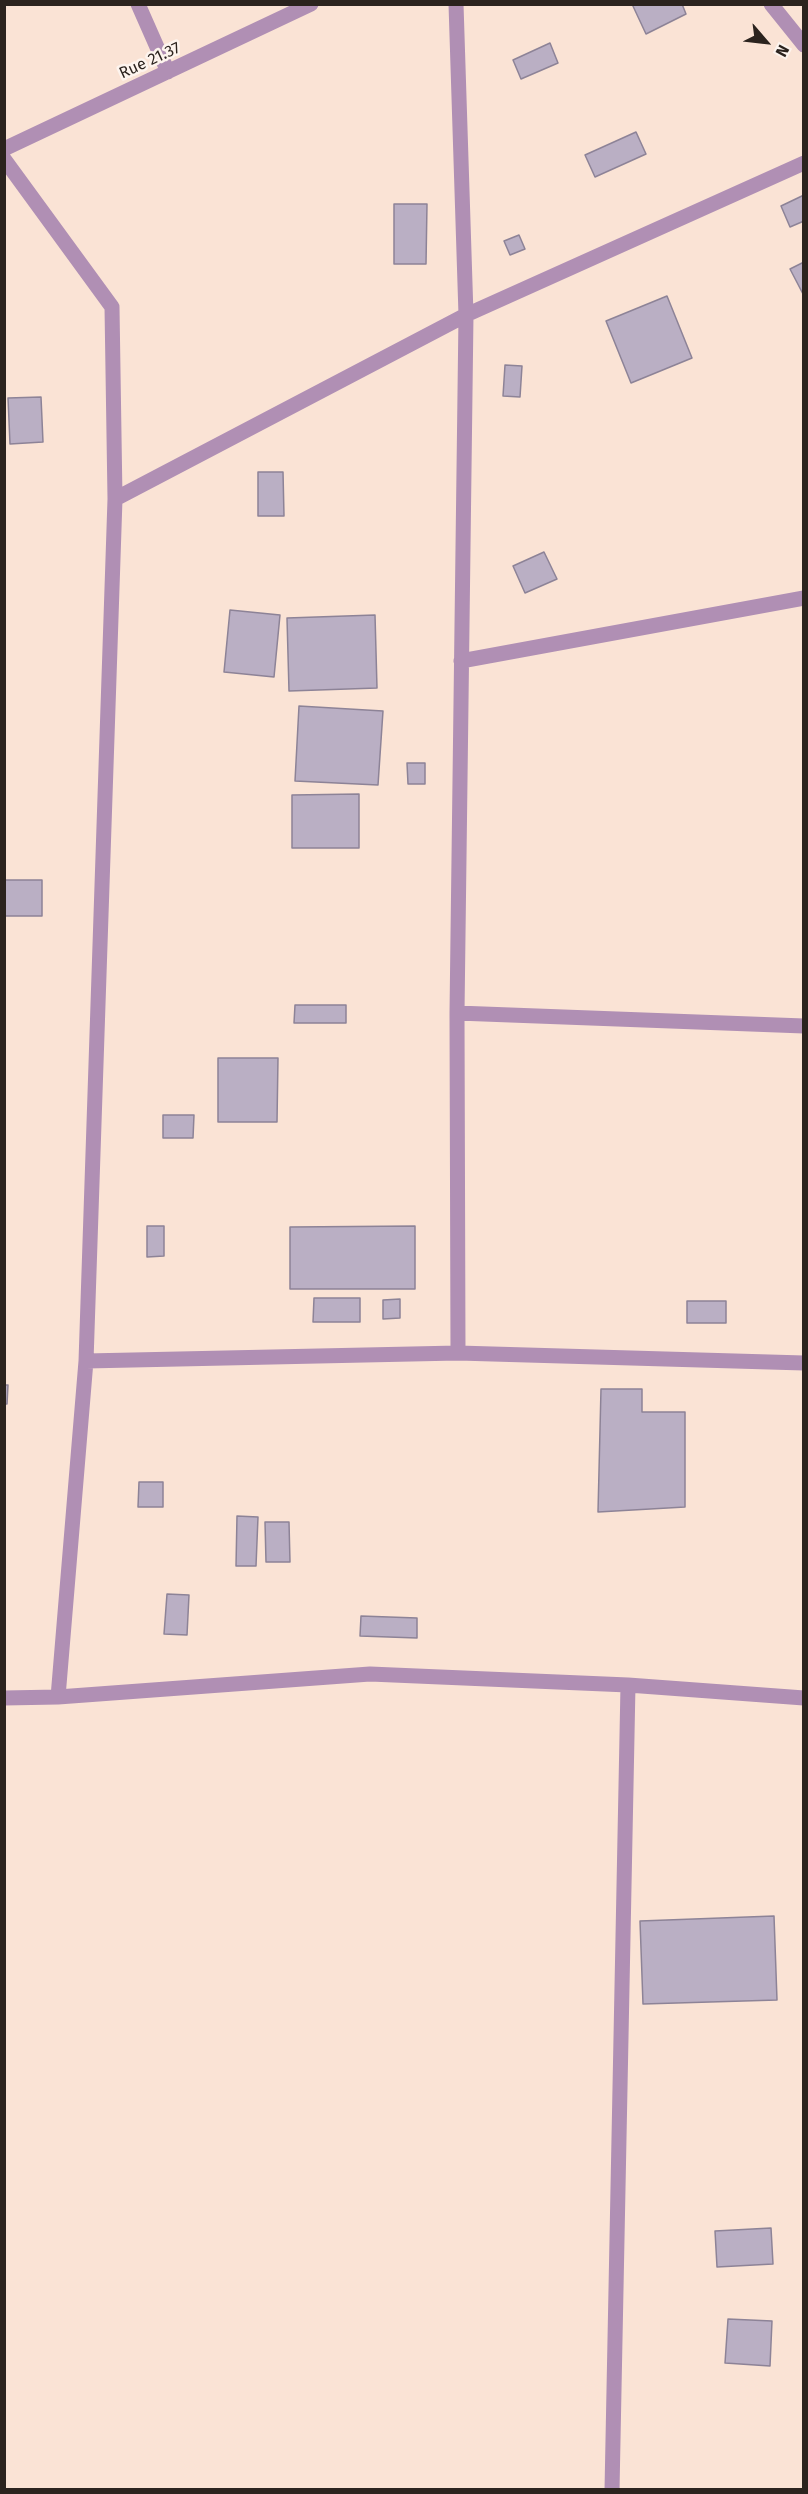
<!DOCTYPE html>
<style>
body{margin:0}
#map{position:relative;width:808px;height:2494px;overflow:hidden;background:#fae3d5;font-family:"Fira Sans",sans-serif}
canvas{display:block}
.frame{position:absolute;inset:0;border:6px solid #2b231e;pointer-events:none}
.north{position:absolute;left:736px;top:12px;width:60px;height:60px;-webkit-text-stroke:4px #fdf4ee;paint-order:stroke;rotate:118deg;font-size:16px;font-weight:700;line-height:24px;text-align:center;color:#2b231e}
.north::after{content:'';display:block;margin:auto;width:21px;height:27px;background:#2b231e;clip-path:polygon(50% 0,100% 100%,50% 72%,0 100%)}
</style>
<div id="map">
<canvas width="808" height="2494"></canvas>
<div class="frame"></div>
<div class="north">N</div>
</div>
<script>
const c = document.querySelector('canvas').getContext('2d');
c.lineJoin = 'round';
function fillPath(path, color) {
  c.fillStyle = color;
  c.fill(path, 'evenodd');
}
function strokePath(path, color, width, dash) {
  c.strokeStyle = color;
  c.lineWidth = width;
  c.lineCap = dash ? 'butt' : 'round';
  c.setLineDash(dash || []);
  c.stroke(path);
}
function drawText(font, color, halo, rows, align = 'center') {
  c.font = font + ' "Fira Sans",sans-serif';
  c.lineWidth = 5;
  c.setLineDash([]);
  c.textBaseline = 'middle';
  c.strokeStyle = halo;
  c.fillStyle = color;
  for (const [text, x, y, turn = 0] of rows) {
    c.save();
    c.translate(x, y);
    c.rotate((+turn || 0) * Math.PI / 180);
    c.textAlign = isNaN(turn) ? turn : align;
    if (halo) c.strokeText(text, 0, 0);
    c.fillText(text, 0, 0);
    c.restore();
  }
}
const building = new Path2D(`
 M 632,4 L 682,4 L 686,14 L 646,34 Z
 M 550,43 L 558,63 L 521,79 L 513,60 Z
 M 636,132 L 646,154 L 595,177 L 585,155 Z
 M 804,195 L 804,221 L 790,227 L 781,206 Z
 M 394,204 L 427,204 L 426,264 L 394,264 Z
 M 519,235 L 525,249 L 510,255 L 504,241 Z
 M 804,262 L 804,294 L 803,294 L 790,269 Z
 M 667,296 L 692,358 L 631,383 L 606,321 Z
 M 505,365 L 522,366 L 520,397 L 503,396 Z
 M 41,397 L 43,442 L 10,444 L 8,398 Z
 M 258,472 L 283,472 L 284,516 L 258,516 Z
 M 544,552 L 557,579 L 525,593 L 513,566 Z
 M 230,610 L 280,615 L 274,677 L 224,672 Z
 M 375,615 L 377,688 L 289,691 L 287,618 Z
 M 299,706 L 383,711 L 378,785 L 295,781 Z
 M 407,763 L 425,763 L 425,784 L 408,784 Z
 M 359,794 L 359,848 L 292,848 L 292,795 Z
 M 4,880 L 42,880 L 42,916 L 4,916 Z
 M 295,1005 L 346,1005 L 346,1023 L 294,1023 Z
 M 218,1058 L 278,1058 L 277,1122 L 218,1122 Z
 M 163,1115 L 194,1115 L 193,1138 L 163,1138 Z
 M 147,1226 L 164,1226 L 164,1256 L 147,1257 Z
 M 415,1226 L 415,1289 L 290,1289 L 290,1227 Z
 M 314,1298 L 360,1298 L 360,1322 L 313,1322 Z
 M 400,1299 L 400,1318 L 383,1319 L 383,1300 Z
 M 687,1301 L 726,1301 L 726,1323 L 687,1323 Z
 M 4,1385 L 8,1385 L 7,1404 L 4,1404 Z
 M 601,1389 L 642,1389 L 642,1412 L 685,1412 L 685,1507 L 598,1512 Z
 M 139,1482 L 163,1482 L 163,1507 L 138,1507 Z
 M 237,1516 L 258,1517 L 256,1566 L 236,1566 Z
 M 265,1522 L 289,1522 L 290,1562 L 266,1562 Z
 M 167,1594 L 189,1595 L 187,1635 L 164,1634 Z
 M 361,1616 L 417,1618 L 417,1638 L 360,1636 Z
 M 774,1916 L 777,2000 L 643,2004 L 640,1921 Z
 M 771,2228 L 773,2264 L 717,2267 L 715,2231 Z
 M 728,2319 L 772,2321 L 770,2366 L 725,2363 Z`);
fillPath(building, '#baafc4');
strokePath(building, '#8d8397', 1.5);
strokePath(new Path2D(`
 M 138,4 L 168,72
 M 456,4 L 466,315 L 457,1013 L 458,1353
 M 771,4 L 804,45
 M 4,149 L 311,4
 M 4,159 L 112,307 L 115,499 L 86,1361 L 58,1697
 M 115,499 L 466,315 L 804,163
 M 461,661 L 804,598
 M 457,1013 L 804,1026
 M 86,1361 L 458,1353 L 804,1363
 M 628,1685 L 804,1698
 M 4,1698 L 58,1697 L 370,1674 L 628,1685 L 612,2490`), '#b08fb4', 15);
drawText('16px', '#2b231e', '#fdf4ee', [
 ["Rue 21.37",150,61,-25]
]);
</script>
